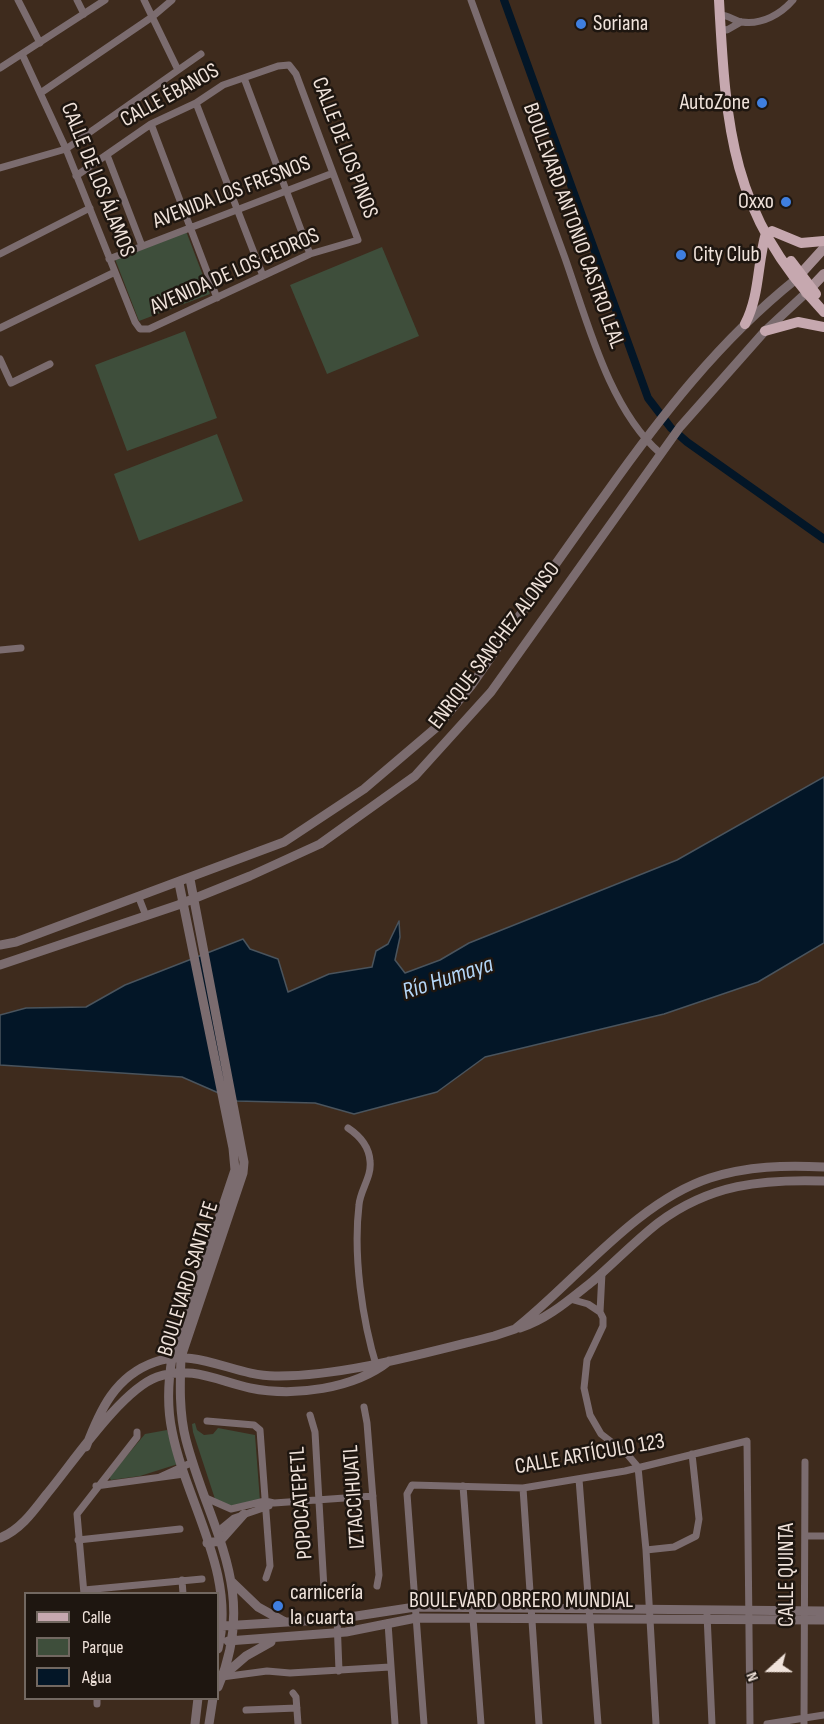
<!DOCTYPE html>
<meta charset="utf-8">
<style>
body{margin:0}
#map{position:relative;width:824px;height:1724px;overflow:hidden;background:#3e2b1d;font-family:"Sofia Sans Condensed",sans-serif}
canvas{display:block}
.legend{position:absolute;left:24px;top:1592px;width:195px;height:108px;box-sizing:border-box;background:#1e1610;border:2px solid #726861;margin:0;padding:8px 10px;list-style:none;font-size:18px;color:#f0e3db}
.legend li{display:flex;align-items:center;gap:12px;height:30px}
.legend b{width:30px;border:2px solid #726861}
.north{position:absolute;left:740px;top:1640px;width:60px;height:60px;-webkit-text-stroke:4px #1e1610;paint-order:stroke;rotate:249deg;font-size:16px;font-weight:700;line-height:24px;text-align:center;color:#f0e3db}
.north::after{content:'';display:block;margin:auto;width:21px;height:27px;background:#f0e3db;clip-path:polygon(50% 0,100% 100%,50% 72%,0 100%)}
</style>
<div id="map">
<canvas width="824" height="1724"></canvas>
<ul class="legend">
<li><b style="height:8px;background:#c6a8af"></b>Calle</li>
<li><b style="height:16px;background:#3e4e3b"></b>Parque</li>
<li><b style="height:16px;background:#031627"></b>Agua</li>
</ul>
<div class="north">N</div>
</div>
<script>
const c = document.querySelector('canvas').getContext('2d');
c.lineJoin = 'round';
function fillPath(path, color) {
  c.fillStyle = color;
  c.fill(path, 'evenodd');
}
function strokePath(path, color, width, dash) {
  c.strokeStyle = color;
  c.lineWidth = width;
  c.lineCap = dash ? 'butt' : 'round';
  c.setLineDash(dash || []);
  c.stroke(path);
}
function drawText(font, color, halo, rows, align = 'center') {
  c.font = font + ' "Sofia Sans Condensed",sans-serif';
  c.lineWidth = 5;
  c.setLineDash([]);
  c.textBaseline = 'middle';
  c.strokeStyle = halo;
  c.fillStyle = color;
  for (const [text, x, y, turn = 0] of rows) {
    c.save();
    c.translate(x, y);
    c.rotate((+turn || 0) * Math.PI / 180);
    c.textAlign = isNaN(turn) ? turn : align;
    if (halo) c.strokeText(text, 0, 0);
    c.fillText(text, 0, 0);
    c.restore();
  }
}
fillPath(new Path2D(`
 M 186,231 L 210,294 L 139,321 L 115,259 Z
 M 382,247 L 419,336 L 327,374 L 290,285 Z
 M 185,331 L 217,418 L 127,451 L 95,365 Z
 M 217,434 L 243,501 L 139,541 L 114,474 Z
 M 195,1423 L 197,1430 L 204,1435 L 213,1434 L 218,1428 L 255,1435 L 260,1501 L 232,1508 L 215,1499 L 193,1432 L 192,1424 Z
 M 167,1430 L 178,1464 L 140,1476 L 111,1480 L 109,1477 L 145,1434 Z`), '#3e4e3b');
const water = new Path2D(`
 M 824,777 L 824,943 L 758,982 L 664,1014 L 485,1057 L 437,1092 L 354,1114 L 315,1103 L 237,1101 L 182,1077 L 0,1065 L 0,1015 L 26,1008 L 86,1007 L 125,985 L 243,939 L 250,949 L 278,959 L 288,992 L 329,974 L 372,967 L 376,951 L 388,944 L 399,921 L 400,937 L 395,960 L 405,973 L 440,960 L 469,943 L 677,860 Z`);
fillPath(water, '#031627');
strokePath(water, '#4a545d', 1.5);
strokePath(new Path2D(`
 M 504,0 L 648,398 L 671,428 L 687,442 L 824,539`), '#031627', 8);
strokePath(new Path2D(`
 M 18,0 L 40,43
 M 77,0 L 84,14
 M 144,0 L 178,70
 M 471,0 C 502,86 533,172 565,258 C 587,320 609,409 660,453
 M 720,15 C 729,15 734,21 742,22 C 762,25 781,14 793,0
 M 721,29 L 727,30 L 741,22
 M 22,54 L 66,149 L 135,322 L 140,329 L 149,329 L 310,254 L 358,240 L 296,74 L 289,65 L 278,66 L 223,85 L 196,103 L 151,124 L 76,176
 M 0,68 L 105,0
 M 244,78 L 310,254
 M 42,92 L 152,17 L 172,0
 M 196,103 L 263,276
 M 151,124 L 217,298
 M 107,155 L 142,246
 M 0,168 L 66,149 L 201,54
 M 0,254 L 90,208
 M 109,259 L 333,173
 M 0,328 L 115,272
 M 0,359 L 11,383 L 50,364
 M 0,650 L 21,648
 M 139,898 L 146,916
 M 348,1128 C 360,1136 369,1146 370,1161 C 372,1177 360,1190 359,1205 C 353,1255 362,1320 377,1368
 M 602,1273 L 600,1312 L 603,1318 L 603,1326 L 587,1360 L 584,1388 L 590,1415 L 601,1434 L 627,1454 L 638,1467 L 646,1550 L 656,1724
 M 570,1299 L 588,1304 L 600,1312
 M 364,1407 L 367,1423 L 379,1575 L 377,1586
 M 310,1415 L 315,1432 L 324,1589
 M 207,1421 L 254,1425 L 260,1430 L 270,1566 L 266,1578
 M 160,1477 L 193,1462
 M 579,1479 L 598,1724
 M 96,1486 L 184,1474
 M 463,1486 L 481,1724
 M 523,1488 L 539,1724
 M 206,1498 L 231,1509 L 265,1501 L 274,1503 L 373,1496
 M 217,1532 L 234,1518 L 269,1506
 M 805,1536 L 824,1536
 M 78,1540 L 180,1529
 M 646,1550 L 674,1547 L 696,1536 L 699,1519 L 692,1454
 M 182,1580 L 183,1594
 M 84,1590 L 202,1579
 M 84,1594 L 77,1514 L 137,1437 L 137,1432
 M 707,1615 L 712,1724
 M 337,1619 L 339,1671
 M 388,1623 L 395,1724
 M 222,1677 L 267,1671 L 290,1673 L 390,1667
 M 293,1693 L 296,1697 L 298,1724
 M 97,1698 L 97,1704
 M 246,1710 L 297,1708
 M 424,1724 L 407,1494 L 412,1485 L 523,1488 L 625,1471 L 747,1441 L 750,1724
 M 767,1724 L 824,1715
 M 804,1724 L 805,1462`), '#7b6c6f', 7);
strokePath(new Path2D(`
 M 190,879 L 244,1162 L 243,1173 L 181,1357 C 180,1384 179,1413 186,1440 C 210,1531 259,1590 218,1687
 M 179,883 L 233,1148 L 235,1170 L 172,1358 C 168,1382 167,1407 172,1431 C 186,1503 237,1573 218,1649
 M 0,945 L 16,942 L 284,842 L 364,789 L 438,726 L 471,686 C 515,622 559,558 605,495 C 661,416 719,341 795,280
 M 0,965 L 178,905 L 250,876 L 320,844 L 415,776 L 491,692 L 680,427 L 765,331 L 806,293
 M 520,1328 C 548,1319 570,1299 593,1281 C 615,1262 635,1241 658,1223 C 710,1184 762,1179 824,1181
 M 86,1447 C 100,1410 115,1376 155,1362 C 196,1347 234,1376 275,1376 C 342,1377 429,1352 494,1336 L 515,1329 C 575,1282 636,1202 710,1178 C 748,1166 785,1165 824,1167
 M 0,1538 C 20,1530 33,1512 46,1495 C 72,1464 121,1390 157,1377 C 191,1365 218,1381 250,1388 C 294,1397 354,1389 389,1361
 M 207,1543 L 220,1541 L 244,1514
 M 232,1582 L 258,1607 L 285,1622
 M 222,1626 L 337,1619 L 415,1607 L 824,1611
 M 228,1641 L 346,1632 L 416,1618 L 824,1620
 M 224,1675 L 246,1656 L 271,1642
 M 195,1724 L 198,1698
 M 209,1724 L 213,1698`), '#7b6c6f', 9);
strokePath(new Path2D(`
 M 796,279 L 824,248
 M 806,293 L 824,274`), '#a68e93', 10);
strokePath(new Path2D(`
 M 719,0 C 726,129 731,214 824,312
 M 772,231 L 801,243 L 824,241
 M 791,261 L 816,294
 M 745,324 C 760,295 757,264 766,233
 M 765,331 L 798,322 L 824,327`), '#c6a8af', 10);
for (const [x, y, r, color] of [
 [581,24,6,"#3f7fe0"],
 [762,103,6,"#3f7fe0"],
 [786,202,6,"#3f7fe0"],
 [681,255,6,"#3f7fe0"],
 [278,1606,6,"#3f7fe0"]
]) {
  const dot = new Path2D();
  dot.arc(x, y, r, 0, 2 * Math.PI);
  c.fillStyle = color;
  c.fill(dot);
  strokePath(dot, '#1e1610', 2);
}
drawText('22px', '#f0e3db', '#1e1610', [
 ["Soriana",593,24],
 ["AutoZone",750,103,"right"],
 ["Oxxo",774,202,"right"],
 ["City Club",693,255],
 ["carnicería",290,1593],
 ["la cuarta",290,1618]
], 'left');
drawText('22px', '#f0e3db', '#1e1610', [
 ["CALLE ÉBANOS",170,96,-29],
 ["CALLE DE LOS PINOS",344,148,69],
 ["CALLE DE LOS ÁLAMOS",97,180,68],
 ["AVENIDA LOS FRESNOS",232,193,-21],
 ["BOULEVARD ANTONIO CASTRO LEAL",573,226,70],
 ["AVENIDA DE LOS CEDROS",235,272,-24],
 ["ENRIQUE SANCHEZ ALONSO",495,646,-53],
 ["BOULEVARD SANTA FE",189,1279,-73],
 ["CALLE ARTÍCULO 123",590,1455,-10],
 ["IZTACCIHUATL",355,1497,-94],
 ["POPOCATEPETL",302,1503,-94],
 ["CALLE QUINTA",787,1575,-90],
 ["BOULEVARD OBRERO MUNDIAL",521,1601]
]);
drawText('italic 24px', '#b4d6f7', '#1e1610', [
 ["Río Humaya",448,979,-18]
]);
</script>
